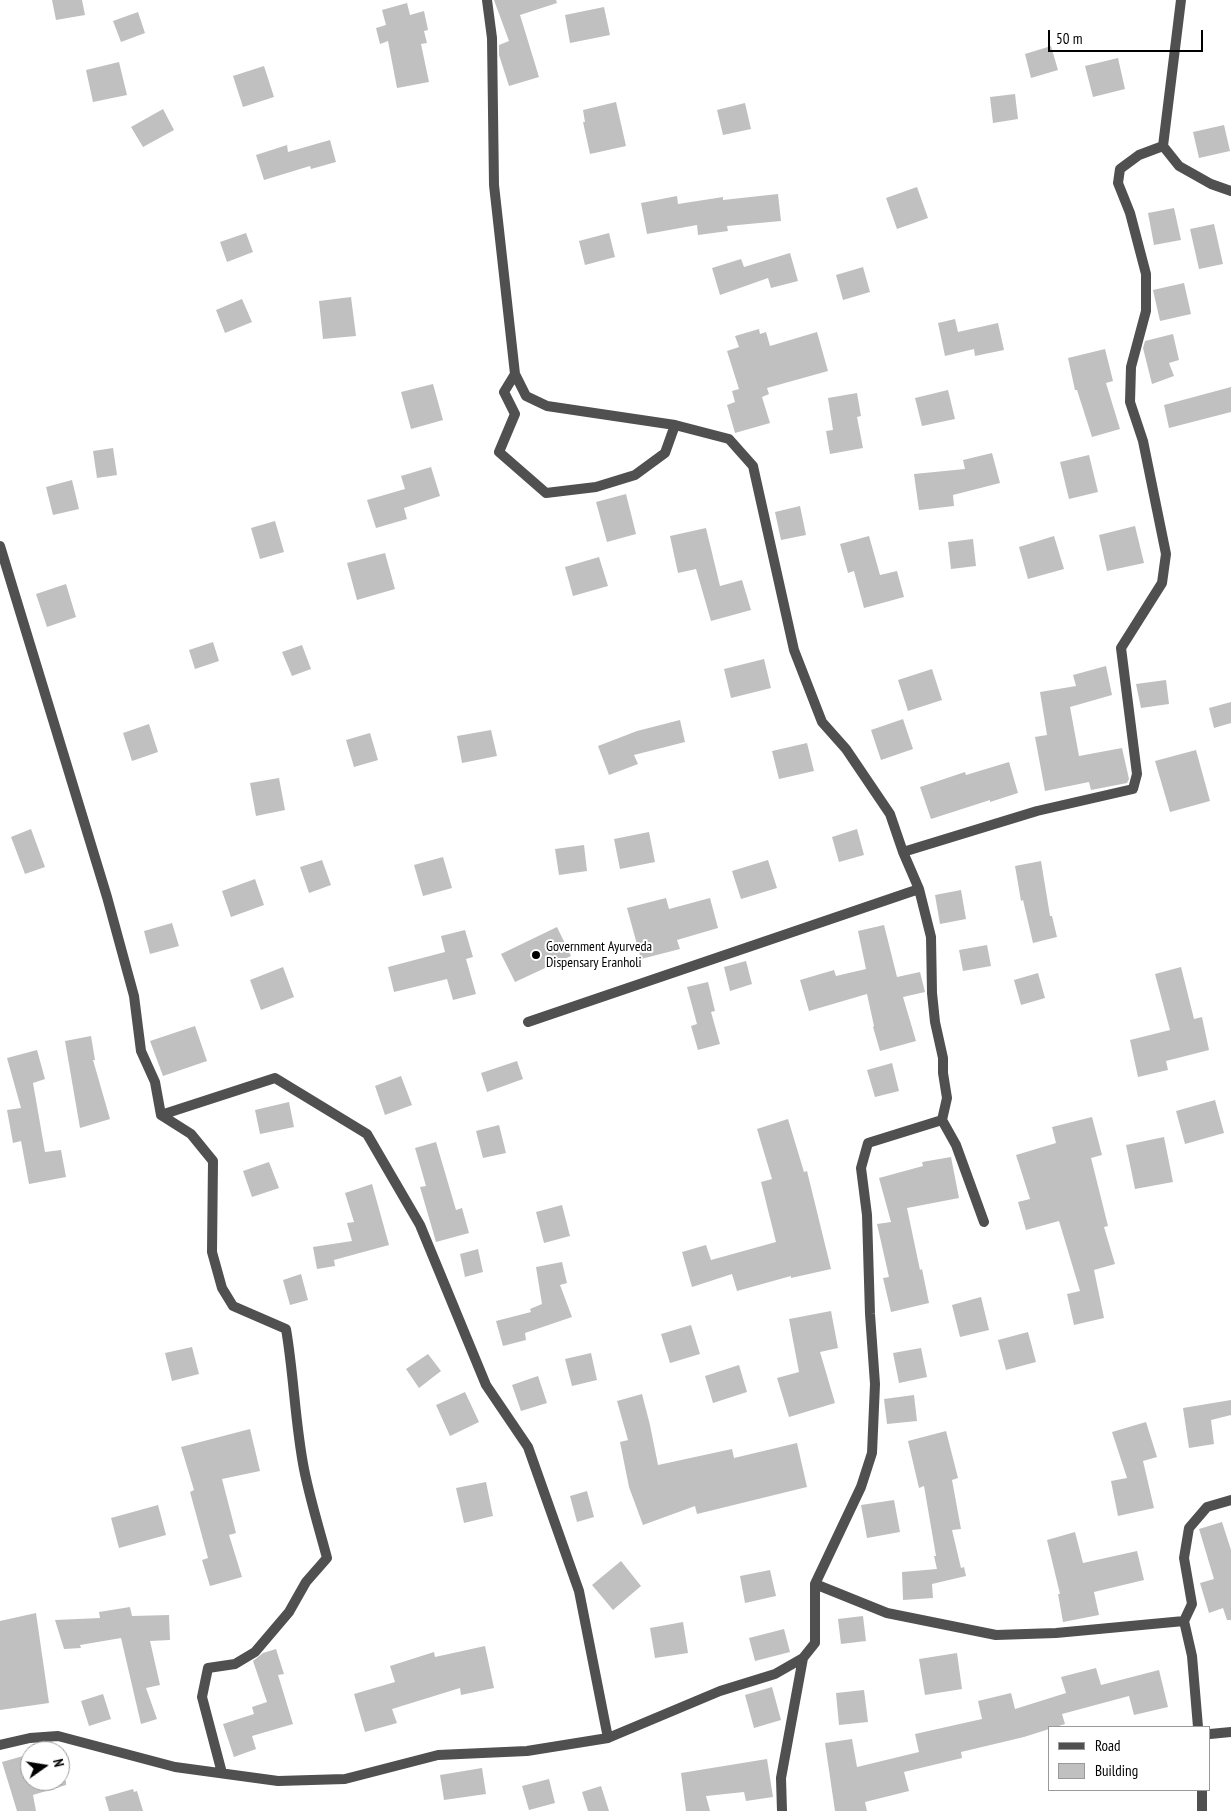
<!DOCTYPE html>
<style>
body{margin:0}
#map{position:relative;width:1231px;height:1811px;overflow:hidden;background:#fff;font-family:"PT Sans Narrow",sans-serif}
canvas{display:block}
.legend{position:absolute;left:1048px;top:1726px;width:162px;height:65px;box-sizing:border-box;background:#fff;border:1px solid #999;margin:0;padding:6px 9px;list-style:none;font-size:15px;color:#000}
.legend li{display:flex;align-items:center;gap:10px;height:25px}
.legend b{width:25px;border:1px solid #999}
.north{position:absolute;left:20px;top:1741px;width:50px;height:50px;box-sizing:border-box;background:#fff;border:1px solid #999;border-radius:50%;rotate:77deg;font-size:14px;font-weight:700;line-height:20px;text-align:center;color:#000}
.north::after{content:'';display:block;margin:auto;width:18px;height:22px;background:#000;clip-path:polygon(50% 0,100% 100%,50% 72%,0 100%)}
.scale{position:absolute;left:1048px;top:30px;width:155px;height:22px;box-sizing:border-box;border:2px solid #000;border-top:0;padding-left:6px;font-size:15px;line-height:18px;white-space:nowrap;color:#000;-webkit-text-stroke:4px #fff;paint-order:stroke}
</style>
<div id="map">
<canvas width="1231" height="1811"></canvas>
<ul class="legend">
<li><b style="height:6px;background:#505050"></b>Road</li>
<li><b style="height:14px;background:#c0c0c0"></b>Building</li>
</ul>
<div class="north">N</div>
<div class="scale">50 m</div>
</div>
<script>
const c = document.querySelector('canvas').getContext('2d');
c.lineJoin = 'round';
function fillPath(path, color) {
  c.fillStyle = color;
  c.fill(path, 'evenodd');
}
function strokePath(path, color, width, dash) {
  c.strokeStyle = color;
  c.lineWidth = width;
  c.lineCap = dash ? 'butt' : 'round';
  c.setLineDash(dash || []);
  c.stroke(path);
}
function drawText(font, color, halo, rows, align = 'center') {
  c.font = font + ' "PT Sans Narrow",sans-serif';
  c.lineWidth = 4;
  c.setLineDash([]);
  c.textBaseline = 'middle';
  c.strokeStyle = halo;
  c.fillStyle = color;
  for (const [text, x, y, turn = 0] of rows) {
    c.save();
    c.translate(x, y);
    c.rotate((+turn || 0) * Math.PI / 180);
    c.textAlign = isNaN(turn) ? turn : align;
    if (halo) c.strokeText(text, 0, 0);
    c.fillText(text, 0, 0);
    c.restore();
  }
}
fillPath(new Path2D(`
 M 52,0 L 82,0 L 85,15 L 56,20 Z
 M 494,0 L 556,0 L 557,3 L 520,15 L 539,77 L 509,86 L 499,55 L 499,45 L 509,41 Z
 M 407,3 L 410,15 L 424,11 L 428,30 L 424,31 L 427,43 L 421,44 L 429,82 L 397,88 L 388,41 L 380,44 L 376,28 L 386,25 L 382,10 Z
 M 604,7 L 610,35 L 570,43 L 565,15 Z
 M 138,12 L 145,33 L 121,42 L 113,21 Z
 M 1051,46 L 1058,70 L 1031,78 L 1025,54 Z
 M 1118,58 L 1125,89 L 1093,97 L 1085,66 Z
 M 119,62 L 127,95 L 93,102 L 86,70 Z
 M 264,66 L 274,97 L 243,107 L 233,76 Z
 M 1015,94 L 1018,119 L 993,123 L 990,97 Z
 M 616,102 L 626,146 L 590,154 L 583,122 L 585,122 L 583,110 Z
 M 745,103 L 751,129 L 723,135 L 717,110 Z
 M 163,109 L 174,130 L 143,147 L 131,127 Z
 M 1224,125 L 1230,151 L 1199,158 L 1193,132 Z
 M 330,140 L 336,162 L 311,169 L 310,166 L 264,180 L 256,155 L 287,145 L 288,152 Z
 M 917,187 L 928,218 L 897,229 L 886,198 Z
 M 778,194 L 781,221 L 727,226 L 728,231 L 698,235 L 697,225 L 647,234 L 641,203 L 677,196 L 678,204 L 723,197 L 723,200 Z
 M 1174,208 L 1181,240 L 1154,245 L 1148,213 Z
 M 1214,224 L 1223,264 L 1199,269 L 1190,229 Z
 M 246,233 L 253,252 L 227,262 L 220,242 Z
 M 609,233 L 615,257 L 585,265 L 579,241 Z
 M 790,253 L 798,281 L 771,288 L 768,278 L 720,295 L 712,268 L 741,259 L 744,267 Z
 M 863,267 L 870,292 L 843,300 L 836,275 Z
 M 1184,283 L 1191,314 L 1160,321 L 1153,290 Z
 M 351,297 L 356,336 L 323,339 L 319,301 Z
 M 242,299 L 252,322 L 225,333 L 216,310 Z
 M 955,319 L 958,332 L 998,323 L 1004,350 L 975,356 L 974,349 L 945,356 L 938,323 Z
 M 759,329 L 760,334 L 766,332 L 770,346 L 817,332 L 828,371 L 767,388 L 769,394 L 762,397 L 770,423 L 735,433 L 727,405 L 735,402 L 732,391 L 739,389 L 727,351 L 739,347 L 735,336 Z
 M 1173,334 L 1179,360 L 1169,363 L 1174,376 L 1152,384 L 1143,348 L 1145,341 Z
 M 1105,349 L 1113,381 L 1106,383 L 1120,429 L 1092,437 L 1077,390 L 1075,390 L 1068,358 Z
 M 433,384 L 443,420 L 411,429 L 401,392 Z
 M 1231,387 L 1231,412 L 1169,428 L 1164,405 Z
 M 948,390 L 955,419 L 922,426 L 915,398 Z
 M 857,393 L 861,416 L 857,417 L 863,448 L 830,454 L 826,431 L 833,430 L 828,398 Z
 M 113,448 L 117,475 L 97,478 L 93,451 Z
 M 992,453 L 1000,483 L 953,495 L 954,506 L 919,510 L 914,474 L 965,469 L 963,460 Z
 M 1089,455 L 1098,492 L 1069,499 L 1060,462 Z
 M 431,467 L 440,496 L 404,508 L 407,519 L 376,528 L 367,500 L 405,489 L 401,476 Z
 M 72,480 L 79,509 L 53,515 L 46,487 Z
 M 626,494 L 636,534 L 607,542 L 596,502 Z
 M 800,506 L 806,535 L 781,540 L 775,512 Z
 M 275,521 L 284,552 L 260,559 L 251,528 Z
 M 1135,526 L 1144,563 L 1107,571 L 1099,535 Z
 M 706,528 L 720,586 L 742,580 L 751,610 L 711,621 L 696,569 L 678,573 L 670,536 Z
 M 869,536 L 880,575 L 897,571 L 904,597 L 864,608 L 854,571 L 848,573 L 840,544 Z
 M 1054,536 L 1064,569 L 1028,579 L 1019,547 Z
 M 973,539 L 976,566 L 951,569 L 948,542 Z
 M 385,553 L 395,589 L 357,600 L 347,563 Z
 M 599,557 L 608,586 L 573,596 L 565,567 Z
 M 66,584 L 76,617 L 47,627 L 36,594 Z
 M 213,642 L 219,661 L 195,669 L 189,650 Z
 M 302,645 L 311,669 L 292,676 L 282,652 Z
 M 764,659 L 771,688 L 731,698 L 724,669 Z
 M 1106,666 L 1112,695 L 1070,707 L 1079,756 L 1122,748 L 1129,779 L 1127,783 L 1091,790 L 1089,782 L 1045,791 L 1035,737 L 1047,735 L 1040,692 L 1076,686 L 1073,675 Z
 M 932,669 L 942,700 L 908,711 L 898,680 Z
 M 1166,680 L 1169,704 L 1141,708 L 1136,684 Z
 M 1231,702 L 1231,723 L 1214,728 L 1209,708 Z
 M 903,719 L 913,749 L 881,760 L 871,730 Z
 M 680,720 L 685,742 L 634,755 L 638,764 L 609,775 L 598,746 L 637,731 Z
 M 149,724 L 158,752 L 132,761 L 123,733 Z
 M 491,730 L 497,756 L 462,763 L 457,736 Z
 M 370,733 L 378,760 L 354,767 L 346,740 Z
 M 807,743 L 814,771 L 779,779 L 772,751 Z
 M 1196,750 L 1210,801 L 1170,812 L 1155,761 Z
 M 1009,762 L 1018,793 L 990,802 L 990,800 L 931,819 L 920,787 L 965,772 L 966,775 Z
 M 279,778 L 285,810 L 256,816 L 250,783 Z
 M 31,829 L 45,867 L 25,874 L 11,837 Z
 M 857,829 L 864,855 L 839,862 L 832,837 Z
 M 649,832 L 655,862 L 620,869 L 614,839 Z
 M 584,845 L 587,871 L 559,875 L 555,849 Z
 M 443,857 L 452,888 L 423,896 L 414,865 Z
 M 322,860 L 331,885 L 309,893 L 300,867 Z
 M 768,860 L 777,888 L 741,899 L 732,871 Z
 M 1041,861 L 1050,916 L 1052,916 L 1057,937 L 1033,943 L 1023,900 L 1021,901 L 1015,866 Z
 M 255,879 L 264,905 L 231,917 L 222,891 Z
 M 961,890 L 966,919 L 940,924 L 935,895 Z
 M 666,898 L 669,909 L 710,898 L 718,928 L 677,940 L 680,949 L 641,959 L 627,908 Z
 M 172,923 L 179,946 L 150,954 L 144,931 Z
 M 884,925 L 897,977 L 920,972 L 925,992 L 903,997 L 916,1041 L 880,1051 L 873,1027 L 874,1026 L 867,994 L 809,1011 L 800,980 L 834,970 L 836,976 L 866,969 L 858,931 Z
 M 557,927 L 571,956 L 515,982 L 501,954 Z
 M 465,930 L 473,957 L 466,959 L 476,994 L 453,1000 L 447,979 L 394,992 L 388,967 L 445,952 L 441,936 Z
 M 987,945 L 991,966 L 963,971 L 959,950 Z
 M 746,961 L 752,984 L 730,991 L 724,967 Z
 M 283,967 L 294,997 L 261,1010 L 250,980 Z
 M 1181,967 L 1194,1019 L 1202,1017 L 1209,1050 L 1166,1061 L 1168,1070 L 1138,1077 L 1130,1040 L 1170,1030 L 1155,974 Z
 M 1038,973 L 1045,998 L 1021,1005 L 1014,980 Z
 M 708,982 L 715,1011 L 711,1012 L 720,1044 L 698,1050 L 691,1026 L 697,1024 L 687,987 Z
 M 195,1026 L 207,1061 L 163,1076 L 150,1041 Z
 M 91,1036 L 95,1060 L 93,1060 L 110,1119 L 80,1128 L 65,1041 Z
 M 37,1050 L 45,1079 L 33,1083 L 45,1152 L 61,1150 L 66,1177 L 29,1184 L 21,1141 L 13,1143 L 7,1110 L 21,1108 L 7,1058 Z
 M 517,1061 L 523,1079 L 487,1092 L 481,1073 Z
 M 892,1063 L 899,1091 L 875,1097 L 867,1070 Z
 M 401,1076 L 412,1105 L 385,1115 L 375,1086 Z
 M 1215,1100 L 1224,1133 L 1185,1144 L 1176,1111 Z
 M 289,1102 L 294,1127 L 260,1134 L 255,1110 Z
 M 1092,1117 L 1102,1155 L 1091,1158 L 1108,1226 L 1104,1227 L 1115,1264 L 1094,1270 L 1104,1318 L 1074,1325 L 1067,1294 L 1080,1291 L 1059,1221 L 1026,1230 L 1018,1202 L 1030,1199 L 1016,1155 L 1056,1143 L 1052,1127 Z
 M 788,1119 L 804,1172 L 807,1171 L 831,1269 L 791,1278 L 791,1276 L 737,1291 L 732,1274 L 692,1287 L 682,1252 L 706,1245 L 711,1260 L 776,1242 L 761,1182 L 772,1179 L 757,1129 Z
 M 499,1125 L 506,1153 L 483,1158 L 476,1131 Z
 M 1164,1137 L 1173,1182 L 1135,1189 L 1126,1145 Z
 M 436,1142 L 456,1210 L 462,1208 L 469,1233 L 436,1242 L 420,1187 L 426,1186 L 415,1148 Z
 M 951,1157 L 959,1198 L 907,1208 L 920,1270 L 922,1269 L 929,1303 L 891,1312 L 883,1278 L 889,1277 L 877,1224 L 891,1222 L 879,1178 L 923,1166 L 922,1162 Z
 M 269,1162 L 279,1188 L 252,1197 L 243,1171 Z
 M 372,1184 L 389,1245 L 334,1260 L 335,1266 L 317,1269 L 313,1247 L 352,1241 L 347,1223 L 354,1222 L 345,1193 Z
 M 562,1205 L 570,1236 L 544,1243 L 536,1212 Z
 M 478,1249 L 483,1272 L 465,1277 L 460,1254 Z
 M 562,1262 L 567,1283 L 560,1285 L 572,1317 L 525,1333 L 526,1340 L 503,1346 L 496,1321 L 531,1312 L 530,1309 L 542,1304 L 536,1267 Z
 M 301,1274 L 308,1300 L 290,1305 L 283,1280 Z
 M 981,1297 L 989,1330 L 960,1337 L 952,1305 Z
 M 831,1311 L 838,1348 L 820,1352 L 835,1403 L 789,1417 L 777,1378 L 799,1372 L 789,1319 Z
 M 691,1325 L 700,1354 L 670,1363 L 661,1334 Z
 M 1028,1332 L 1036,1362 L 1006,1370 L 998,1340 Z
 M 192,1347 L 199,1374 L 172,1381 L 165,1353 Z
 M 921,1348 L 927,1377 L 899,1383 L 893,1353 Z
 M 591,1353 L 597,1380 L 572,1386 L 565,1359 Z
 M 428,1354 L 441,1371 L 419,1388 L 406,1369 Z
 M 739,1365 L 747,1392 L 713,1403 L 705,1376 Z
 M 538,1376 L 547,1403 L 521,1411 L 512,1385 Z
 M 465,1392 L 479,1422 L 450,1436 L 436,1405 Z
 M 642,1394 L 650,1425 L 658,1465 L 732,1449 L 734,1458 L 797,1443 L 807,1487 L 697,1514 L 695,1506 L 643,1525 L 629,1487 L 620,1442 L 628,1440 L 617,1401 Z
 M 914,1395 L 917,1421 L 887,1424 L 884,1399 Z
 M 1231,1400 L 1231,1415 L 1211,1420 L 1214,1444 L 1189,1448 L 1183,1408 Z
 M 1146,1422 L 1157,1457 L 1143,1461 L 1154,1508 L 1118,1516 L 1111,1481 L 1127,1478 L 1112,1432 Z
 M 250,1429 L 260,1471 L 222,1479 L 236,1533 L 229,1535 L 242,1577 L 210,1586 L 202,1560 L 208,1558 L 190,1492 L 194,1490 L 181,1447 Z
 M 946,1431 L 958,1478 L 952,1480 L 961,1529 L 952,1530 L 961,1568 L 964,1567 L 966,1576 L 932,1584 L 933,1598 L 903,1600 L 902,1572 L 937,1569 L 934,1556 L 936,1556 L 924,1486 L 919,1488 L 908,1441 Z
 M 486,1482 L 493,1516 L 464,1523 L 456,1488 Z
 M 587,1491 L 594,1517 L 577,1522 L 570,1496 Z
 M 894,1500 L 900,1532 L 867,1538 L 861,1505 Z
 M 158,1505 L 166,1535 L 119,1548 L 111,1518 Z
 M 1222,1522 L 1231,1550 L 1231,1620 L 1227,1620 L 1223,1608 L 1209,1613 L 1200,1583 L 1214,1579 L 1199,1529 Z
 M 1075,1532 L 1083,1563 L 1137,1551 L 1144,1580 L 1094,1592 L 1099,1615 L 1063,1622 L 1058,1594 L 1060,1594 L 1047,1540 Z
 M 621,1561 L 641,1586 L 613,1610 L 592,1585 Z
 M 770,1570 L 776,1596 L 745,1603 L 740,1576 Z
 M 130,1607 L 132,1616 L 169,1615 L 170,1640 L 150,1641 L 160,1685 L 146,1688 L 157,1719 L 141,1724 L 121,1638 L 80,1645 L 81,1648 L 64,1649 L 55,1620 L 100,1618 L 99,1612 Z
 M 36,1613 L 49,1703 L 0,1710 L 0,1621 Z
 M 863,1616 L 866,1641 L 841,1644 L 838,1619 Z
 M 683,1622 L 688,1653 L 655,1658 L 650,1628 Z
 M 784,1629 L 790,1652 L 755,1661 L 749,1638 Z
 M 485,1646 L 494,1688 L 461,1695 L 460,1688 L 392,1709 L 397,1723 L 365,1732 L 354,1694 L 395,1682 L 390,1666 L 434,1652 L 435,1657 Z
 M 276,1649 L 284,1674 L 278,1675 L 293,1724 L 252,1736 L 256,1749 L 234,1757 L 223,1724 L 254,1714 L 252,1707 L 267,1702 L 253,1661 L 263,1653 Z
 M 957,1653 L 962,1689 L 925,1695 L 919,1659 Z
 M 1096,1668 L 1101,1685 L 1159,1670 L 1168,1707 L 1134,1715 L 1129,1696 L 1062,1714 L 1065,1724 L 1024,1737 L 961,1752 L 962,1758 L 904,1772 L 909,1791 L 865,1802 L 867,1811 L 835,1811 L 825,1743 L 852,1739 L 857,1767 L 919,1752 L 915,1734 L 982,1719 L 978,1701 L 1011,1693 L 1015,1709 L 1066,1693 L 1061,1677 Z
 M 772,1687 L 781,1720 L 754,1728 L 745,1695 Z
 M 864,1690 L 868,1722 L 839,1725 L 836,1693 Z
 M 103,1694 L 111,1719 L 89,1726 L 81,1701 Z
 M 30,1754 L 30,1781 L 66,1781 L 66,1785 L 33,1795 L 36,1811 L 17,1811 L 2,1762 Z
 M 767,1759 L 773,1797 L 746,1801 L 744,1792 L 706,1796 L 710,1811 L 686,1811 L 681,1773 Z
 M 482,1768 L 486,1794 L 444,1800 L 440,1775 Z
 M 549,1779 L 555,1803 L 529,1810 L 522,1786 Z
 M 601,1786 L 609,1811 L 588,1811 L 582,1792 Z
 M 133,1789 L 134,1792 L 137,1791 L 143,1811 L 109,1811 L 105,1797 Z`), '#c0c0c0');
strokePath(new Path2D(`
 M 487,0 L 492,38 L 494,185 L 515,374 L 526,396 L 547,406 L 675,425 L 729,439 L 753,466 L 794,650 L 822,722 L 846,749 L 890,814 L 903,852 L 919,889 L 931,937 L 932,993 L 935,1022 L 943,1058 L 943,1073 L 947,1098 L 942,1120 L 868,1143 L 861,1168 L 867,1215 L 870,1314 L 875,1384 L 872,1453 L 861,1487 L 815,1584
 M 1181,0 L 1163,146 L 1179,166 L 1211,184 L 1231,191
 M 515,374 L 504,392 L 515,414 L 499,452 L 546,493 L 596,487 L 635,475 L 665,453 L 675,425
 M 0,546 L 107,897 L 134,996 L 141,1051 L 155,1082 L 161,1115 L 191,1134 L 213,1161 L 212,1252 L 222,1288 L 233,1306 L 286,1329 C 294,1376 295,1423 304,1469 C 310,1499 319,1528 327,1558 L 306,1582 L 289,1612 L 255,1652 L 235,1664 L 208,1668 L 202,1697 L 222,1773
 M 903,852 L 1037,811 L 1133,789 L 1137,774 L 1121,648 L 1162,583 L 1166,554 L 1143,441 L 1130,402 L 1131,367 L 1146,311 L 1146,274 L 1130,213 L 1118,183 L 1120,169 L 1139,155 L 1163,146
 M 528,1022 L 919,889
 M 161,1115 L 275,1078 L 367,1134 L 420,1225 L 486,1385 L 528,1447 L 579,1591 L 608,1738
 M 942,1120 L 956,1145 L 984,1222
 M 1184,1621 L 1192,1656 L 1198,1727
 M 1210,1734 L 1231,1732
 M 0,1745 L 30,1738 L 58,1736 L 175,1767 L 278,1781 L 345,1779 L 438,1755 L 527,1751 L 608,1738 L 720,1691 L 775,1674 L 803,1658 L 815,1643 L 815,1584 L 887,1613 L 996,1635 L 1056,1633 L 1184,1621 L 1192,1604 L 1184,1558 L 1189,1528 L 1207,1507 L 1231,1500
 M 782,1811 L 781,1778 L 803,1658
 M 1202,1811 L 1202,1790`), '#505050', 10);
for (const [x, y, r, color] of [
 [536,955,5,"#000"]
]) {
  const dot = new Path2D();
  dot.arc(x, y, r, 0, 2 * Math.PI);
  c.fillStyle = color;
  c.fill(dot);
  strokePath(dot, '#fff', 2);
}
drawText('14px', '#000', '#fff', [
 ["Government Ayurveda",546,947],
 ["Dispensary Eranholi",546,963]
], 'left');
</script>
